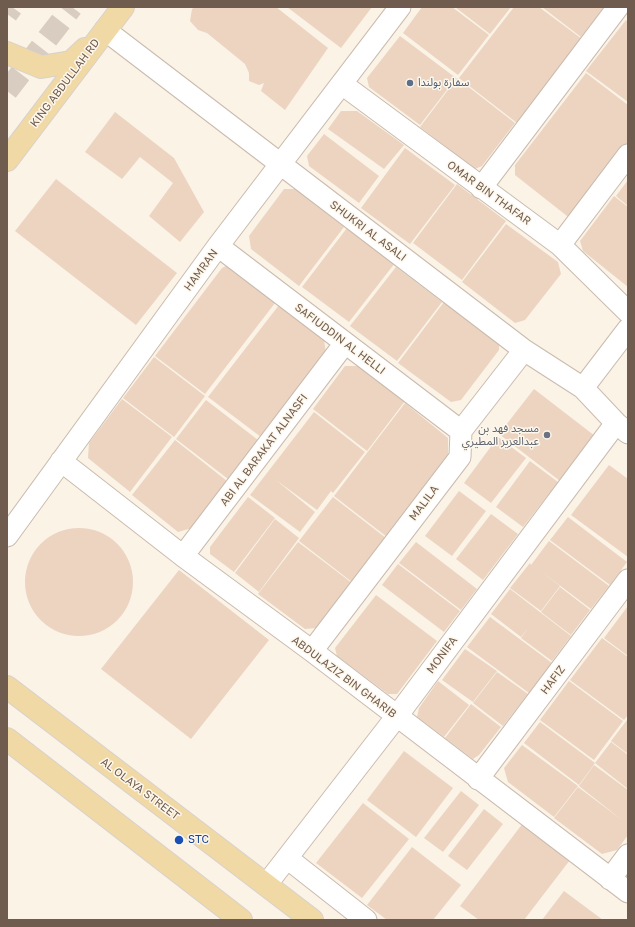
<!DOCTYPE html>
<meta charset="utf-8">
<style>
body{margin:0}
#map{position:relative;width:635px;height:927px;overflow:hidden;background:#faf3e6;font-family:"Golos Text",sans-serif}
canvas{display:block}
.frame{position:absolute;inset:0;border:8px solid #705c4e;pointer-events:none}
</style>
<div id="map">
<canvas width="635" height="927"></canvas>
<div class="frame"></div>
</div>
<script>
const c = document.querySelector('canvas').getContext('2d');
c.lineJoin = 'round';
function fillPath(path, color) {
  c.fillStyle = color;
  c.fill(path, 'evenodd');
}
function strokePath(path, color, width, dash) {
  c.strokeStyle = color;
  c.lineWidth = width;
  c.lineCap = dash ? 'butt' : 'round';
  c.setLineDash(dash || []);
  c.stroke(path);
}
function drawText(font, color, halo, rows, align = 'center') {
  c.font = font + ' "Golos Text","Noto Sans Arabic",sans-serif';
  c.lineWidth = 3;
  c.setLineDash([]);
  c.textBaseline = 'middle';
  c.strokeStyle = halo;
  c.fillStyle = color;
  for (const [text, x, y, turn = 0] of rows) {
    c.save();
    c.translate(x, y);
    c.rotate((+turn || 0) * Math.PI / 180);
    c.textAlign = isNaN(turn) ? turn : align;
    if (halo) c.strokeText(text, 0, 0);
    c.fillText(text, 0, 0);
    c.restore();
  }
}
fillPath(new Path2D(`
 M 195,7 L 276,7 L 328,48 L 285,110 L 261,91 L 264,83 L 259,85 L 249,81 L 249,73 L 245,64 L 207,33 L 198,30 L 190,21 L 192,9 Z
 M 287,7 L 372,7 L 341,48 Z
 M 422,7 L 452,7 L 489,35 L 458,75 L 403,33 Z
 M 455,7 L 511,7 L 490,34 Z
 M 514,7 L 539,7 L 582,39 L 517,123 L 459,78 Z
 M 542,7 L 604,7 L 581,37 Z
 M 626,20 L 628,22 L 628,102 L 586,71 Z
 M 400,36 L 456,78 L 420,125 L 369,87 L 367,78 Z
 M 586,73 L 628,105 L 628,144 L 577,214 L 567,216 L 515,175 L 515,165 Z
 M 457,78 L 515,123 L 482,166 L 475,169 L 420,127 Z
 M 341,111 L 357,111 L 404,145 L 384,169 L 328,129 Z
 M 115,112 L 174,158 L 204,212 L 180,242 L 149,216 L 173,183 L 140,157 L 122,179 L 85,152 Z
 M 324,134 L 379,176 L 359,203 L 309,166 L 307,156 Z
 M 405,148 L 455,185 L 410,244 L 361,208 Z
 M 56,179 L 177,273 L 136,325 L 15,231 Z
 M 628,180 L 628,206 L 616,196 Z
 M 457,184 L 506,221 L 462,280 L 413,243 Z
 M 284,189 L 295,189 L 344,227 L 299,286 L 251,249 L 249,236 Z
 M 614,196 L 628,207 L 628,287 L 583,251 L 580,241 Z
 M 506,224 L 558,262 L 561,274 L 525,320 L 515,323 L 462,282 Z
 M 347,228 L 395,263 L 349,322 L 302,287 Z
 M 226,266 L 275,303 L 205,394 L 155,356 L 222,268 Z
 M 396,267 L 442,302 L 397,361 L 350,326 Z
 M 444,302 L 499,343 L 499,350 L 461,400 L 451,402 L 398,363 Z
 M 279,305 L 324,340 L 326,353 L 261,437 L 208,397 Z
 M 154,357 L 205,396 L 174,437 L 123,398 Z
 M 345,366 L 359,366 L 405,401 L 367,451 L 313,409 Z
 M 534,389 L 595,436 L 560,481 L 499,434 Z
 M 122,399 L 172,437 L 130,492 L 88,458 L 89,443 Z
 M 206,400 L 258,440 L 228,479 L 176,439 Z
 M 405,403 L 448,438 L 448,455 L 387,537 L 334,496 Z
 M 314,412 L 365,452 L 333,493 L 331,491 L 317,510 L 276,480 L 315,512 L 300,532 L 250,495 Z
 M 498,437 L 526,458 L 491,503 L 464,483 Z
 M 175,440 L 227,481 L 192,528 L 178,532 L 132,495 Z
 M 530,461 L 558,482 L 523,527 L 496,507 Z
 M 609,465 L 628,479 L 628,557 L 571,515 Z
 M 459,491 L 486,511 L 452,556 L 425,536 Z
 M 248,497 L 275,518 L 234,572 L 210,554 L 210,547 Z
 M 333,497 L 386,538 L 352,582 L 299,541 Z
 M 491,514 L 518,534 L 483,580 L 456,559 Z
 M 568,517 L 627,562 L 610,585 L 550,540 Z
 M 275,519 L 299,538 L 259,592 L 235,573 Z
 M25 582a54 54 0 1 1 108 0a54 54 0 1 1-108 0Z
 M 549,541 L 609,586 L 591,609 L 538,569 L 560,586 L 541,611 L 510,588 L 530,563 L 531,565 Z
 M 298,542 L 352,583 L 317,628 L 305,629 L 258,594 Z
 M 416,542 L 477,589 L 461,610 L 399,563 Z
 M 398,564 L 460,611 L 444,632 L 382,585 Z
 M 179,570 L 269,640 L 191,739 L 101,669 Z
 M 560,587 L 590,610 L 571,635 L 541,612 Z
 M 510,589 L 571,636 L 552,661 L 521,638 L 528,628 L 521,637 L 491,614 Z
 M 376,595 L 437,641 L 397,694 L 388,694 L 337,656 L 335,648 Z
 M 628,606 L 628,656 L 604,638 Z
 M 490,617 L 552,663 L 529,693 L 498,670 L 513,650 L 498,670 L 467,647 Z
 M 602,638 L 628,657 L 628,715 L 624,720 L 570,680 Z
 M 465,649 L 497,671 L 473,702 L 442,680 Z
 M 497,672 L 528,694 L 503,726 L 473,703 Z
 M 438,681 L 469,705 L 444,737 L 417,717 L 419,708 Z
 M 569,681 L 623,721 L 594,760 L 540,720 Z
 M 471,704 L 501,727 L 479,755 L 473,759 L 445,738 Z
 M 627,720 L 628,721 L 628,754 L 611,741 Z
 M 540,722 L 595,763 L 579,785 L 524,743 Z
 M 611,742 L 628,755 L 628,789 L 595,763 Z
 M 522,745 L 578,786 L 554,817 L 508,782 L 504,768 Z
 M 404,751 L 453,788 L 416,837 L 367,800 Z
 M 594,765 L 628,790 L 628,835 L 617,850 L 602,854 L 554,818 L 578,787 L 622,820 L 579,786 Z
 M 461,791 L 479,805 L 443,852 L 424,838 Z
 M 363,803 L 409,839 L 362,898 L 316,863 Z
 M 484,809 L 503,824 L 467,870 L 448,856 Z
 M 523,823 L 570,860 L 524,920 L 479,920 L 460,906 Z
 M 412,847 L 461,885 L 433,920 L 387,920 L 367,905 Z
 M 564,891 L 603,920 L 542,920 Z`), '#ecd4c1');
strokePath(new Path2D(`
 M 7,14 L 12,7
 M 7,91 L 72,7`), '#d8cdc0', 22, [22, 11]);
const minor = new Path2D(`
 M 105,30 L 524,350 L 583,388 L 616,423 L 628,433
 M 342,84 L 560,245 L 628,312
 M 481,188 L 618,7
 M 560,245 L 628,155
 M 218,246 L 461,431
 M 583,388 L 628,329
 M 61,461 L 183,556 L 312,651 L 628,892
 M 7,536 L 218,246 L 400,7
 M 183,556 L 345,343
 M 312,651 L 460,457 L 461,431 L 524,350
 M 478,779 L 628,580
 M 287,858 L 366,920
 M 610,879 L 628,855
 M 266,885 L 397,716 L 616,423`);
const major = new Path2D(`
 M 7,53 L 41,67 L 71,62 L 85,49
 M 7,160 L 123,7
 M 7,687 L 312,920
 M 7,739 L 241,920`);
strokePath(minor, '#cabbae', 23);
strokePath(major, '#d7d1cd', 24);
strokePath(minor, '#fff', 21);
strokePath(major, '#f1d9a6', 22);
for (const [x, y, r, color] of [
 [410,83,4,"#5c6f8a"],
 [547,435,4,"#6b7280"],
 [179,840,5,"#1a4fb4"]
]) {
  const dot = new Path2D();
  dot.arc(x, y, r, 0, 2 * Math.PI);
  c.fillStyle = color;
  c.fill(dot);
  strokePath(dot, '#fdf7ec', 1.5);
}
drawText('11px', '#705c4e', '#fdf7ec', [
 ["KING ABDULLAH RD",65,83,-53],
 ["OMAR BIN THAFAR",489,193,36],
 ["SHUKRI AL ASALI",368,231,37],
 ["HAMRAN",201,270,-54],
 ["SAFIUDDIN AL HELLI",340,339,37],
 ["ABI AL BARAKAT ALNASFI",264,450,-53],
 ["MALILA",424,503,-53],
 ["MONIFA",442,655,-53],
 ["ABDULAZIZ BIN GHARIB",344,677,37],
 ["HAFIZ",553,680,-53],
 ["AL OLAYA STREET",140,789,37]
]);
drawText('11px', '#4e5e75', '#fdf7ec', [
 ["سفارة بولندا",418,83]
], 'left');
drawText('11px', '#5b616d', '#fdf7ec', [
 ["مسجد فهد بن",539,429],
 ["عبدالعزيز المطيري",539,442]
], 'right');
drawText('11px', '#164399', '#fdf7ec', [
 ["STC",188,840]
], 'left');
</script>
